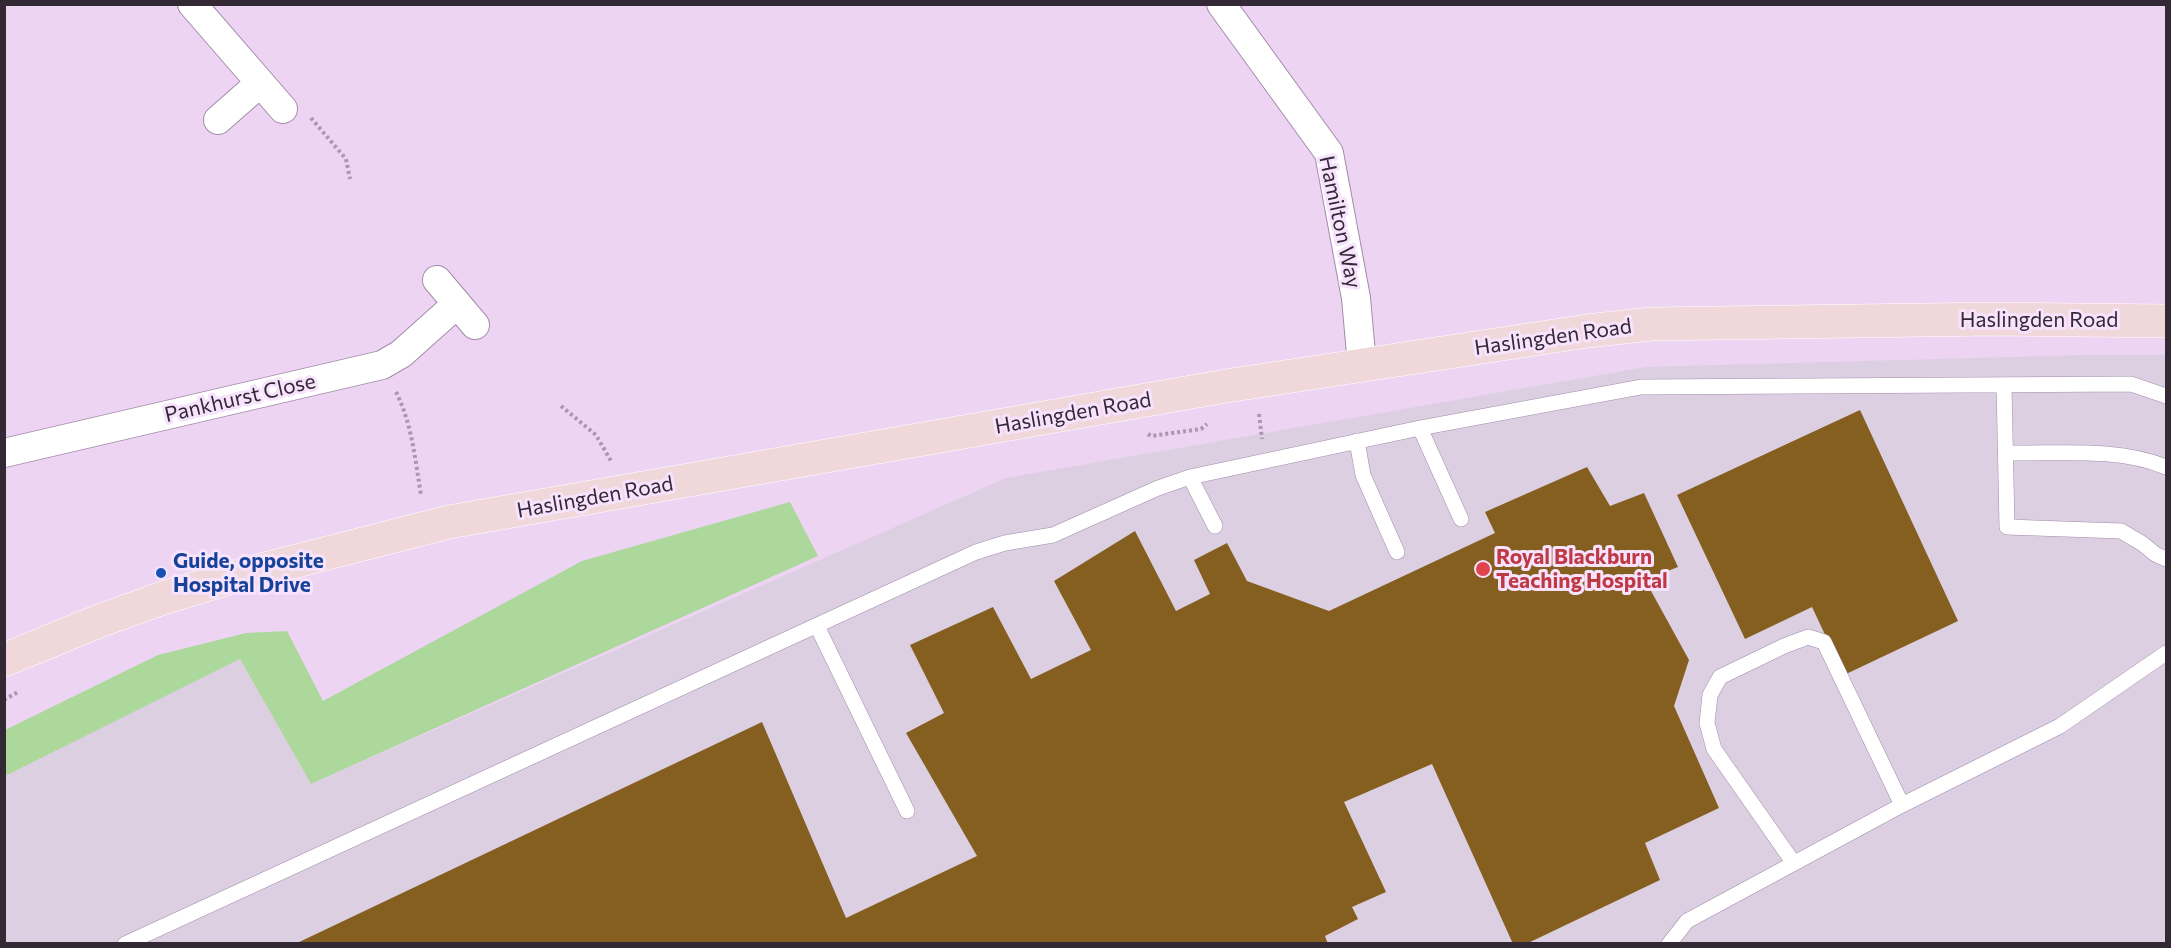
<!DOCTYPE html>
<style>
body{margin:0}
#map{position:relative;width:2171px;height:948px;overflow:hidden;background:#edd4f3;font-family:Commissioner,sans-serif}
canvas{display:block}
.frame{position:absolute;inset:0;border:6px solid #332935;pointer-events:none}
</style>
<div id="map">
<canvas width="2171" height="948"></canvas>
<div class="frame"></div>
</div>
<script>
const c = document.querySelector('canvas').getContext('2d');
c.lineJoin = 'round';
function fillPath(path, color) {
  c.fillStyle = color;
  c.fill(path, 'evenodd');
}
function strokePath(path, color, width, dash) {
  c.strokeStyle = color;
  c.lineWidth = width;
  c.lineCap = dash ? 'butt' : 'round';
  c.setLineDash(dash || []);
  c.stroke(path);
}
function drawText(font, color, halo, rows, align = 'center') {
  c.font = font + ' Commissioner,sans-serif';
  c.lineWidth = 6;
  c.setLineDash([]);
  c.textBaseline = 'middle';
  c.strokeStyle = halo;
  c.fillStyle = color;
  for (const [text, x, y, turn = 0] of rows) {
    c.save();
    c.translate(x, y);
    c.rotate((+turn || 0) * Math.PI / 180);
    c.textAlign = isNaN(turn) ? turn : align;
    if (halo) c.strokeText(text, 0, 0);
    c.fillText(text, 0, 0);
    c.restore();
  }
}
fillPath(new Path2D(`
 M 2084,355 L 2166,355 L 2166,943 L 5,944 L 5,776 L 240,659 L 311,784 L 1006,478 L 1646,367 Z`), '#dccfe2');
fillPath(new Path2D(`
 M 790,502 L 818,556 L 311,784 L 240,659 L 5,776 L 5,730 L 158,655 L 246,633 L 287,631 L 323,701 L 582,561 Z`), '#acd89c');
fillPath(new Path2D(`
 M 1860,410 L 1958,621 L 1844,675 L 1812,607 L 1745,639 L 1677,495 Z
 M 1587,467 L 1610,506 L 1644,493 L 1678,567 L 1645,580 L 1689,660 L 1674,706 L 1719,808 L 1645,843 L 1660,880 L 1526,944 L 1513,944 L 1432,764 L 1344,802 L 1386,892 L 1352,907 L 1358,919 L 1325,936 L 1328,944 L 295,944 L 762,722 L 846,918 L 977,856 L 906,733 L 944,713 L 910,645 L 993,607 L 1031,679 L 1091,650 L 1054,581 L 1135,531 L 1176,611 L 1210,594 L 1194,560 L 1227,543 L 1247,581 L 1329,611 L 1495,533 L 1485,512 Z`), '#855f20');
const service = new Path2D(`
 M 2004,385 L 2007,527 L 2121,531 L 2143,544 L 2155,554 L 2166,559
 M 1420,428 L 1461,519
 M 1357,441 L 1363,475 L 1397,552
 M 2006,453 C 2058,454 2118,447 2166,467
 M 1190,477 L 1215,526
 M 817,626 L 907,811
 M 1793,862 L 1714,749 L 1707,723 L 1710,695 L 1720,677 L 1784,646 L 1808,637 L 1824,642 L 1902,805
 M 125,944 L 976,552 L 1005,543 L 1053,535 L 1158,488 L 1190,477 L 1420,428 L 1641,387 L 2131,384 L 2166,396
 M 1669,944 L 1687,921 L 1902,805 L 2060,726 L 2166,653`);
const minor = new Path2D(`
 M 192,4 L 283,109
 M 1221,4 L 1329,153 L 1356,298 L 1362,365
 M 218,120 L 260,83
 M 437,280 L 475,325
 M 4,453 L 382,365 L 401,354 L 457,304`);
const trunk = new Path2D(`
 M 4,660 L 99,621 L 163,598 L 226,579 L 449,522 L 1226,386 L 1587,331 L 1651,324 L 1993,319 L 2166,321`);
strokePath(service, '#a38ca9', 16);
strokePath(minor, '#a38ca9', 30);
strokePath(trunk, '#fff', 34);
strokePath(new Path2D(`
 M 311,118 L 346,159 L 350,179
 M 396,392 C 412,424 415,459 421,495
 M 561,406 L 596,435 L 611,461
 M 1259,414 L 1262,439
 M 1148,434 L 1151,436 L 1201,429 L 1207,424
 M 4,700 L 18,692`), '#aa97af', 4, [3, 3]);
strokePath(service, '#fff', 15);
strokePath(minor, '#fff', 28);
strokePath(trunk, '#efd7da', 33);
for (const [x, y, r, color] of [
 [1483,569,8,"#e0444e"],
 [161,573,6,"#1a4fb4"]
]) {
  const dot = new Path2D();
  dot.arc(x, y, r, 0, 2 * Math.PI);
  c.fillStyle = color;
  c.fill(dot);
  strokePath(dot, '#f7e3fd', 2);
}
drawText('21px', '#332935', '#f7e3fd', [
 ["Hamilton Way",1340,222,78],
 ["Haslingden Road",2039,320],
 ["Haslingden Road",1553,337,-8],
 ["Pankhurst Close",240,398,-13],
 ["Haslingden Road",1073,413,-10],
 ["Haslingden Road",595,497,-10]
]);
drawText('bold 21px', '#be3a42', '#f7e3fd', [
 ["Royal Blackburn",1496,557],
 ["Teaching Hospital",1496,581]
], 'left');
drawText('bold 21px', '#164399', '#f7e3fd', [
 ["Guide, opposite",173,561],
 ["Hospital Drive",173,585]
], 'left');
</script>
